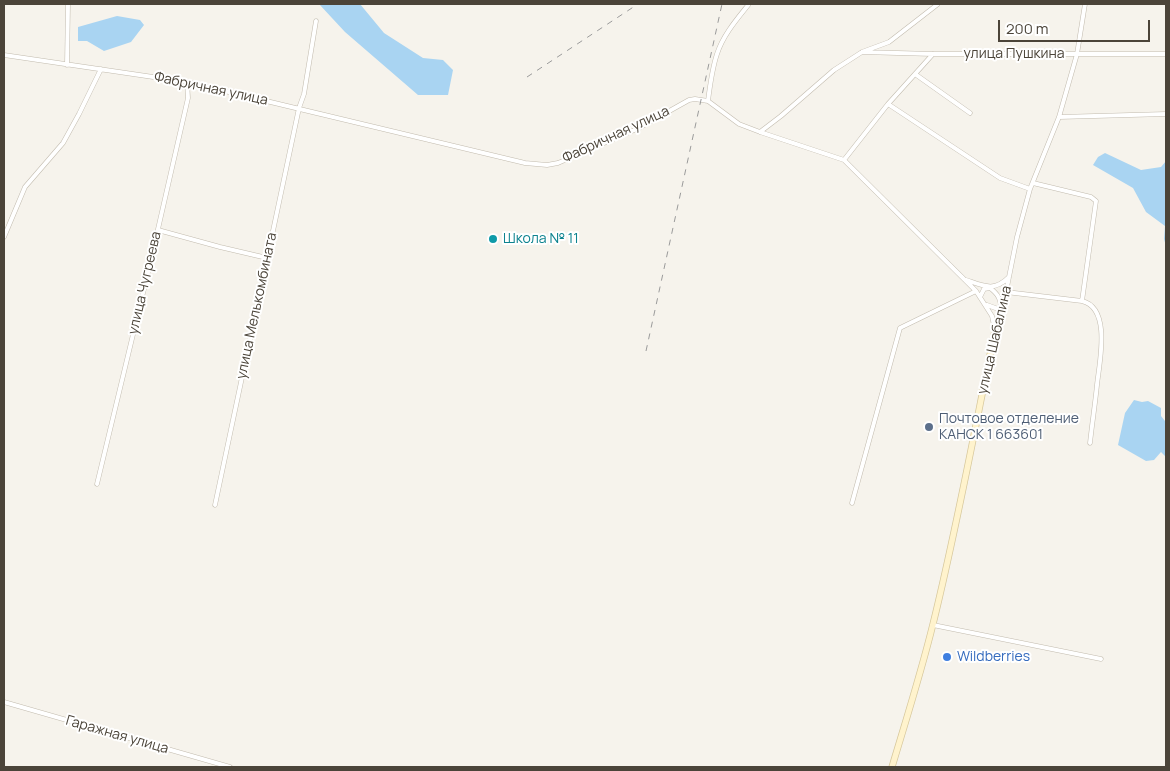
<!DOCTYPE html>
<meta charset="utf-8">
<style>
body{margin:0}
#map{position:relative;width:1170px;height:771px;overflow:hidden;background:#f6f3ec;font-family:Manrope,sans-serif}
canvas{display:block}
.frame{position:absolute;inset:0;border:5px solid #4b4439;pointer-events:none}
.scale{position:absolute;left:998px;top:20px;width:152px;height:22px;box-sizing:border-box;border:2px solid #4b4439;border-top:0;padding-left:6px;font-size:15px;line-height:18px;white-space:nowrap;color:#4b4439;-webkit-text-stroke:4px #fff;paint-order:stroke}
</style>
<div id="map">
<canvas width="1170" height="771"></canvas>
<div class="frame"></div>
<div class="scale">200 m</div>
</div>
<script>
const c = document.querySelector('canvas').getContext('2d');
c.lineJoin = 'round';
function fillPath(path, color) {
  c.fillStyle = color;
  c.fill(path, 'evenodd');
}
function strokePath(path, color, width, dash) {
  c.strokeStyle = color;
  c.lineWidth = width;
  c.lineCap = dash ? 'butt' : 'round';
  c.setLineDash(dash || []);
  c.stroke(path);
}
function drawText(font, color, halo, rows, align = 'center') {
  c.font = font + ' Manrope,sans-serif';
  c.lineWidth = 4;
  c.setLineDash([]);
  c.textBaseline = 'middle';
  c.strokeStyle = halo;
  c.fillStyle = color;
  for (const [text, x, y, turn = 0] of rows) {
    c.save();
    c.translate(x, y);
    c.rotate((+turn || 0) * Math.PI / 180);
    c.textAlign = isNaN(turn) ? turn : align;
    if (halo) c.strokeText(text, 0, 0);
    c.fillText(text, 0, 0);
    c.restore();
  }
}
fillPath(new Path2D(`
 M 319,4 L 360,4 L 384,33 L 423,58 L 443,60 L 453,70 L 448,95 L 418,95 L 345,32 Z
 M 117,16 L 140,20 L 144,25 L 131,42 L 104,51 L 87,41 L 78,41 L 78,27 Z
 M 1105,153 L 1141,170 L 1161,167 L 1166,161 L 1166,246 L 1164,239 L 1165,226 L 1146,212 L 1133,188 L 1093,165 L 1098,157 Z
 M 1134,400 L 1142,402 L 1148,401 L 1161,408 L 1161,416 L 1165,421 L 1166,457 L 1161,452 L 1154,460 L 1146,461 L 1118,445 L 1125,413 Z`), '#a9d4f2');
const street = new Path2D(`
 M 862,52 L 933,54 L 1166,54
 M 4,55 L 187,82 L 525,163 L 547,165 L 558,163 L 639,128 L 689,100 L 695,99 L 708,101 L 739,124 L 760,132 L 844,160 L 976,291 L 992,316 L 995,330
 M 67,65 L 68,4
 M 915,74 L 970,113
 M 708,101 C 710,85 712,69 717,54 C 723,35 737,19 749,4
 M 888,104 L 1000,178 L 1030,189
 M 1059,117 L 1166,114
 M 760,132 L 781,116 L 834,70 L 862,52 L 889,42 L 938,4
 M 844,160 L 888,104 L 933,54
 M 1033,183 L 1091,197 L 1096,201 L 1082,301 C 1112,308 1099,364 1097,385 C 1095,405 1092,424 1090,443
 M 158,230 L 220,247 L 267,258
 M 4,237 L 25,187 L 63,143 L 79,114 L 101,69
 M 966,280 C 984,286 994,292 1009,277
 M 1006,292 L 1082,301
 M 980,297 L 984,289 L 990,288 C 998,294 1001,299 1001,310 L 987,305
 M 996,329 L 1006,292 L 1017,237 L 1030,189 L 1059,117 L 1077,54 L 1085,4
 M 97,484 L 150,264 L 188,98 L 187,82
 M 852,503 L 900,328 L 976,291
 M 215,505 L 299,108 L 304,94 L 316,21
 M 933,625 L 1101,659
 M 4,702 L 230,767`);
const secondary = new Path2D(`
 M 892,767 C 906,720 921,673 933,624 C 957,527 975,428 995,330`);
strokePath(street, '#c2bbae', 5);
strokePath(secondary, '#d6c79b', 7);
strokePath(street, '#fff', 4);
strokePath(secondary, '#fff3cd', 5.5);
strokePath(new Path2D(`
 M 527,77 L 638,4
 M 646,351 L 722,4`), '#9a9a9a', 1, [6, 6]);
for (const [x, y, r, color] of [
 [493,239,5,"#0f9aa8"],
 [929,427,5,"#5c6f8a"],
 [947,657,5,"#3f7fe0"]
]) {
  const dot = new Path2D();
  dot.arc(x, y, r, 0, 2 * Math.PI);
  c.fillStyle = color;
  c.fill(dot);
  strokePath(dot, '#fff', 2);
}
drawText('14px', '#4b4439', '#fff', [
 ["улица Пушкина",1014,54],
 ["Фабричная улица",211,89,12],
 ["Фабричная улица",616,135,-25],
 ["улица Чугреева",145,283,-77],
 ["улица Мелькомбината",257,306,-78],
 ["улица Шабалина",995,340,-77],
 ["Гаражная улица",117,735,16]
]);
drawText('14px', '#0d838f', '#fff', [
 ["Школа № 11",503,239]
], 'left');
drawText('14px', '#4e5e75', '#fff', [
 ["Почтовое отделение",939,419],
 ["КАНСК 1 663601",939,435]
], 'left');
drawText('14px', '#366cbe', '#fff', [
 ["Wildberries",957,657]
], 'left');
</script>
